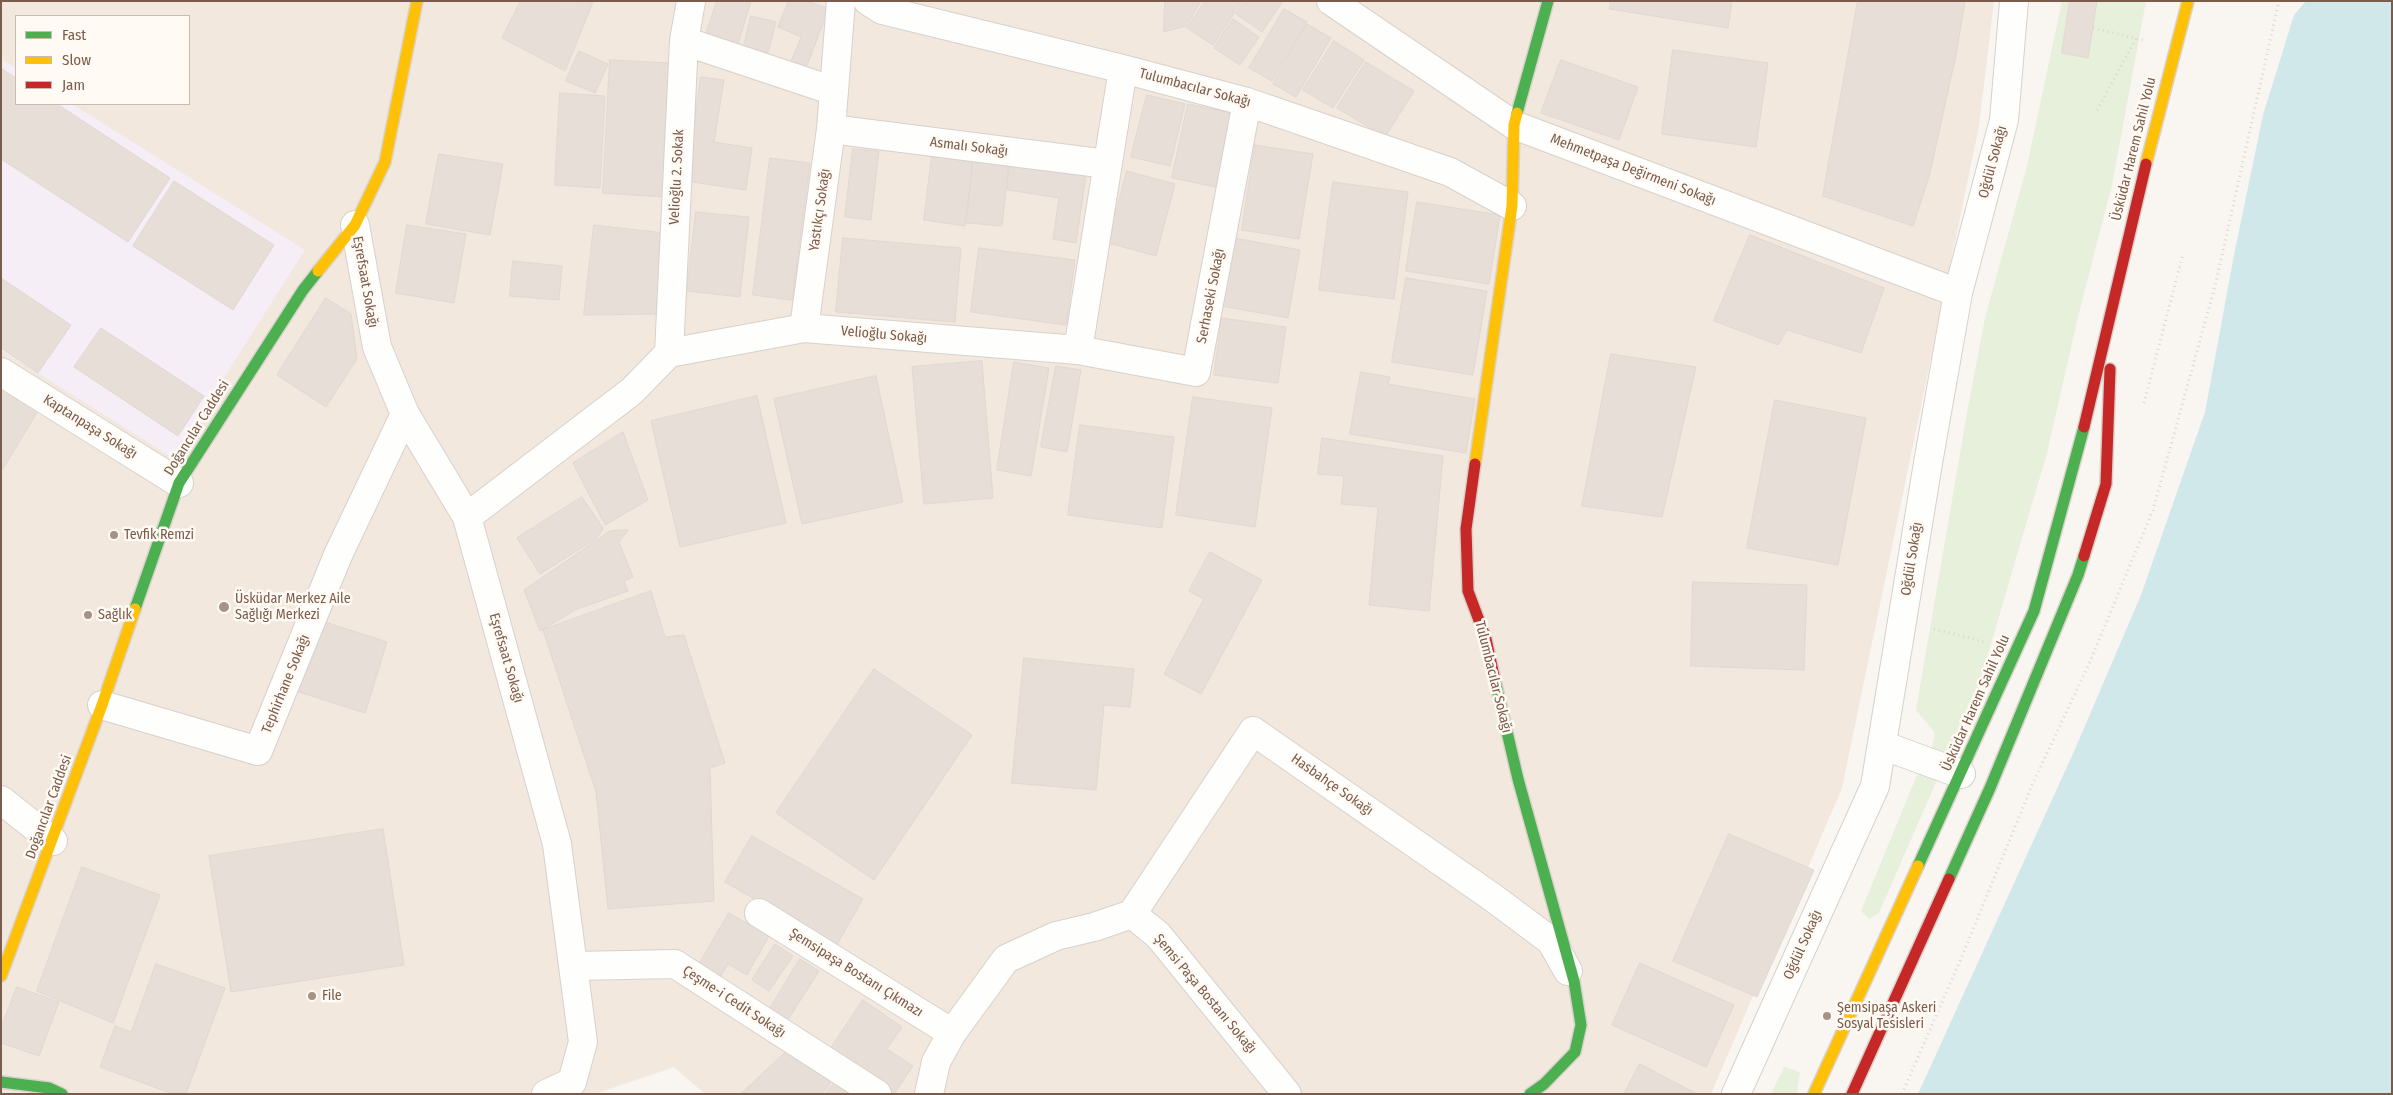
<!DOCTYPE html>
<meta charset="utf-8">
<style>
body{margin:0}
#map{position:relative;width:2393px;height:1095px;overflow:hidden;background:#f9f5f0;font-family:"Fira Sans Condensed",sans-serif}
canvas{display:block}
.frame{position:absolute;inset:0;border:2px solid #7a5c4d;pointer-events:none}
.legend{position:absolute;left:15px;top:15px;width:175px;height:90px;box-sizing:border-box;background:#fffaf3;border:1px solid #cabbb1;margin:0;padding:6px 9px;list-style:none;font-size:15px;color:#7a5c4d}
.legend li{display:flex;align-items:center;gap:10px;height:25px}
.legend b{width:25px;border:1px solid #cabbb1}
</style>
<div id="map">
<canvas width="2393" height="1095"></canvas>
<div class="frame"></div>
<ul class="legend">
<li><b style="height:6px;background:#4caf50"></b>Fast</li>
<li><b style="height:6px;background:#ffc107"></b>Slow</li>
<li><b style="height:6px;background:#c62828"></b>Jam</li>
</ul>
</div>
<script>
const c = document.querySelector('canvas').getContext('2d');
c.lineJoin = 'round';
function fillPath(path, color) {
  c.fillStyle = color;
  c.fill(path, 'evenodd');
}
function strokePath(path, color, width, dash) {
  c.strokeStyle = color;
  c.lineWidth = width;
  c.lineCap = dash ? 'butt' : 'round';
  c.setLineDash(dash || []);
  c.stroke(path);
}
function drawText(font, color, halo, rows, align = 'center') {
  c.font = font + ' "Fira Sans Condensed",sans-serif';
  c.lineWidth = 5;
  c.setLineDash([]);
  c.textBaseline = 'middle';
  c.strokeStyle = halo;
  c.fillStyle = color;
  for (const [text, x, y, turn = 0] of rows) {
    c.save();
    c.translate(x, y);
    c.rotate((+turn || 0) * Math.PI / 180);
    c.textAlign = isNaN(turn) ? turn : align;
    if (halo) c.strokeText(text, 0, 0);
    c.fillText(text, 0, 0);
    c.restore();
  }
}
fillPath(new Path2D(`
 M 1,1 L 1994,1 L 1979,126 L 1842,788 L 1711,1094 L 705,1094 L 674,1067 L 595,1094 L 1,1094 ZM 16,16 L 189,16 L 189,104 L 16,104 Z`), '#f2e8de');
fillPath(new Path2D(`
 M 1,59 L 16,68 L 16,104 L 72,104 L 305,250 L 173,458 L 1,350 Z`), '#f6eef6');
fillPath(new Path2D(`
 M 2062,1 L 2146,1 L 2112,185 L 2078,317 L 2047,453 L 1958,756 L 1930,757 L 1935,733 L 1916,710 L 1968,407 L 1985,318 L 2027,166 Z
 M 1941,771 L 1879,913 L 1869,919 L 1861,911 L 1917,775 Z
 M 1784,1067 L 1800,1072 L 1797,1094 L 1771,1094 Z`), '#e7f0db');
fillPath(new Path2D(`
 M 2306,1 L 2392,1 L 2392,1094 L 1918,1094 L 2076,747 L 2141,595 L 2205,412 L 2234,255 L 2263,115 L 2294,15 Z`), '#d0e8ea');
const building = new Path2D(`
 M 521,1 L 593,2 L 565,71 L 502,38 Z
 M 717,1 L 751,1 L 737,47 L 705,38 Z
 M 789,1 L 807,1 L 829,9 L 805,70 L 790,64 L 801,37 L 778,27 Z
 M 1165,1 L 1201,1 L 1186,26 L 1164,32 Z
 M 1205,1 L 1242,1 L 1213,45 L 1187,28 Z
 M 1245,1 L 1283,1 L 1262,32 L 1236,14 Z
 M 1611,1 L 1732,1 L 1728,28 L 1610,9 Z
 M 1858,1 L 1965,1 L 1956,55 L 1929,177 L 1913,226 L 1823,196 Z
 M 2070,1 L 2097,1 L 2088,58 L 2062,53 Z
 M 1284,9 L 1307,22 L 1272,81 L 1249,68 Z
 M 751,16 L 776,22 L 767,56 L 743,50 Z
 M 1233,19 L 1259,37 L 1240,65 L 1214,48 Z
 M 1307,24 L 1331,38 L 1296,97 L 1273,84 Z
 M 1334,41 L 1364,60 L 1333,108 L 1303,90 Z
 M 1673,50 L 1768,63 L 1756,147 L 1662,134 Z
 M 579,51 L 608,64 L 595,93 L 566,81 Z
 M 610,60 L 670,63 L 663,197 L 603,193 Z
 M 1561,60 L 1638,87 L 1619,140 L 1541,113 Z
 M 1366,62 L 1414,91 L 1385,137 L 1337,108 Z
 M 1,68 L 16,78 L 16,104 L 57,104 L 170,178 L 128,242 L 1,159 Z
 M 701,77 L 724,80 L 714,142 L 752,148 L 746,190 L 686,181 Z
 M 560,93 L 605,96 L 600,188 L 555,185 Z
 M 1147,95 L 1185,104 L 1170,166 L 1131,157 Z
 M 1188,104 L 1237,114 L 1221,188 L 1172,178 Z
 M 1255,145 L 1313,154 L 1299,239 L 1242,230 Z
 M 853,149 L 879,151 L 871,220 L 845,217 Z
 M 439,154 L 503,164 L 490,235 L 426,224 Z
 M 932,156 L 973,161 L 965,226 L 924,220 Z
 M 770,158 L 810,163 L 792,300 L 753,295 Z
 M 973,161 L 1009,164 L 1002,226 L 967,223 Z
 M 1009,164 L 1086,175 L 1076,243 L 1053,239 L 1059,198 L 1008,190 Z
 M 1127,171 L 1175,184 L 1156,256 L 1108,243 Z
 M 174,181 L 274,245 L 233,310 L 133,246 Z
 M 1333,182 L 1408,192 L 1394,299 L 1319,290 Z
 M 1417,202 L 1500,215 L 1489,284 L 1406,271 Z
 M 696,212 L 749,217 L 740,297 L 687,291 Z
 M 407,225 L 466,234 L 454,303 L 396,293 Z
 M 594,225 L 664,233 L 656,314 L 584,315 Z
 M 1750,235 L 1884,288 L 1861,353 L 1787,330 L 1778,345 L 1714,321 Z
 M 843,238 L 961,248 L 955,322 L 836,312 Z
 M 1234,238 L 1300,250 L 1288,318 L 1222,306 Z
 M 979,248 L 1075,260 L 1066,325 L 971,312 Z
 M 513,261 L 562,266 L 559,300 L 510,296 Z
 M 1,278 L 71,325 L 38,373 L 1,348 Z
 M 1406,278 L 1487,291 L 1473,375 L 1392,362 Z
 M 326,298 L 351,314 L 357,359 L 326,407 L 277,375 Z
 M 1222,318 L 1286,327 L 1278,383 L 1214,375 Z
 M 101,328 L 204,396 L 178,436 L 74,367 Z
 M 1611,354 L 1696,367 L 1662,517 L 1582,506 Z
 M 982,361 L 993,498 L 924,504 L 912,367 Z
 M 1014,362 L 1049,368 L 1031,476 L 997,470 Z
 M 1056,366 L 1081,370 L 1067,452 L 1041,447 Z
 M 1361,372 L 1390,377 L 1388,384 L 1475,399 L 1466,453 L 1350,434 Z
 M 876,376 L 903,502 L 802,524 L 774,399 Z
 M 1,386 L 38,411 L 1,472 Z
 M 757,396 L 786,523 L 680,547 L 651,421 Z
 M 1193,397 L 1272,408 L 1255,527 L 1176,515 Z
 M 1775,400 L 1866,418 L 1838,565 L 1747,548 Z
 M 1080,425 L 1174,437 L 1162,528 L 1068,515 Z
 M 623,432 L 648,500 L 605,525 L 573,463 Z
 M 1322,438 L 1443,456 L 1429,611 L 1369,605 L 1378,507 L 1341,504 L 1344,476 L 1318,474 Z
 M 582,497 L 603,528 L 597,538 L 540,574 L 517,538 Z
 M 628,530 L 619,542 L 633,577 L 624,581 L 628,591 L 575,610 L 540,631 L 524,590 L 610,531 Z
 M 1210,552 L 1262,580 L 1201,694 L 1164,674 L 1204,599 L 1189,591 Z
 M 1693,582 L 1807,585 L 1804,670 L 1691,666 Z
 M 651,591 L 665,637 L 684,635 L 725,763 L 710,768 L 714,901 L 608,909 L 596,792 L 543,630 Z
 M 319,620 L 387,642 L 365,713 L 296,691 Z
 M 1024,658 L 1134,669 L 1130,707 L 1104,705 L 1096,790 L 1012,783 Z
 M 874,669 L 972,735 L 874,880 L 776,813 Z
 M 383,829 L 404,965 L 231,992 L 209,856 Z
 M 1729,834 L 1814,870 L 1757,997 L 1673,961 Z
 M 752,836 L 863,899 L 836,946 L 725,882 Z
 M 82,867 L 160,895 L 113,1023 L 37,991 Z
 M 729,913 L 769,936 L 747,975 L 728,964 L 715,986 L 694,973 Z
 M 775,944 L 793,956 L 769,991 L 752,980 Z
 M 800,959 L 819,971 L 784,1026 L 766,1015 Z
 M 1640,963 L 1734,1005 L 1706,1067 L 1612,1025 Z
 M 156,964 L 225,988 L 186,1094 L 173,1094 L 100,1067 L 115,1026 L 131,1032 Z
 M 17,987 L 59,1002 L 39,1056 L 1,1043 L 1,1028 Z
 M 863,1000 L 902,1027 L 887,1049 L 913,1066 L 894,1094 L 829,1051 Z
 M 791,1047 L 834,1078 L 822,1094 L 741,1094 Z
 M 1640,1064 L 1697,1094 L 1624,1094 Z
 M 837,1079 L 858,1094 L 825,1094 Z`);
fillPath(building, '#e6ded7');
strokePath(building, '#e2d8d2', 1);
const street = new Path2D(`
 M 868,1 L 882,10 L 1123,69 L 1247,102 L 1450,172 L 1512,206
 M 1331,1 L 1514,125 L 1958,293
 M 684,41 L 834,91
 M 831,129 L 1107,164
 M 355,225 L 377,347 L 405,414 L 467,517 L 557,844 L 583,1042 L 572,1082 L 546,1094
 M 804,328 L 831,129 L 841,1
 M 1078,350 L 1196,372 L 1247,102
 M 669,353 L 684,41 L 691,1
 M 1,372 L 179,483
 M 467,517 L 632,391 L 669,353 L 804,328 L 1078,350 L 1123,69
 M 102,705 L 258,751 L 338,555 L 405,414
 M 1882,745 L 1961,774
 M 1,800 L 53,841
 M 759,913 L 952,1033
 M 1132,914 L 1253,731 L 1492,897 L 1551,941 L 1568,971
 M 1132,914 L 1158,935 L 1287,1094
 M 575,966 L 675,964 L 877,1094
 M 929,1094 L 936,1062 L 952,1033 L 1006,959 L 1056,936 L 1094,927 L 1132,914
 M 1736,1094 L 1875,786 L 1928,463 L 1958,293 L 2004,120 L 2014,1`);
const fast = new Path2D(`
 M 1517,113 L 1548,1
 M 135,609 L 179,483 L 303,290 L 318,271
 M 1494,676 L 1518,779 L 1574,981 L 1581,1025 L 1575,1052 L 1544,1084 L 1530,1094
 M 1918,866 L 2034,611 L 2084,427
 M 1949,879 L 1990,788 L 2078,575 L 2084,556
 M 1,1082 L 49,1088 L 62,1094`);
const slow = new Path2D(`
 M 2146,164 L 2188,1
 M 318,271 L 355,225 L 385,162 L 417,1
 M 1475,464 L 1512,206 L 1514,125 L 1517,113
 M 1,976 L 102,705 L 135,609
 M 1814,1094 L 1918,866`);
const jam = new Path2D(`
 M 2084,427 L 2146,164
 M 1475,464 L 1466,529 L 1468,591 L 1486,639 L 1494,676
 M 2084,556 L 2106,484 L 2110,369
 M 1852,1094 L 1949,879`);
strokePath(street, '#d7d1cb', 30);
strokePath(fast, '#d9d2cb', 14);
strokePath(slow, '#d9d2cb', 14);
strokePath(jam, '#d9d2cb', 14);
strokePath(new Path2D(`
 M 2093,28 L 2143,40
 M 2097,110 L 2136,39
 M 2144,403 L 2183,254
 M 1934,629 L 1984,642
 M 1902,1094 L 1963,954 L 2033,783 L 2089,664 L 2153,510 L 2215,286 L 2279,1`), '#dcd5d0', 3, [1, 4]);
strokePath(street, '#fefefd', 28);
strokePath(fast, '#4caf50', 11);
strokePath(slow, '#ffc107', 11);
strokePath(jam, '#c62828', 11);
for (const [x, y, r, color] of [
 [114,535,5,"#a69286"],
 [224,607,6,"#a69286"],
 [88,615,5,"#a69286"],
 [312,996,5,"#a69286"],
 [1827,1016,5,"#a69286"]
]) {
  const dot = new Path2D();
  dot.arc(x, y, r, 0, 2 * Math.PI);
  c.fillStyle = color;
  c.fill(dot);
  strokePath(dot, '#fffaf3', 2);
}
drawText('14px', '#7a5c4d', '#fffaf3', [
 ["Tulumbacılar Sokağı",1195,88,15],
 ["Asmalı Sokağı",969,147,7],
 ["Üsküdar Harem Sahil Yolu",2134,149,-76],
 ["Oğdül Sokağı",1993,162,-75],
 ["Mehmetpaşa Değirmeni Sokağı",1633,170,21],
 ["Velioğlu 2. Sokak",677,177,-87],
 ["Yastıkçı Sokağı",820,210,-82],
 ["Eşrefsaat Sokağı",365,282,80],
 ["Serhaseki Sokağı",1211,296,-79],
 ["Velioğlu Sokağı",884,335,5],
 ["Kaptanpaşa Sokağı",90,427,32],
 ["Doğancılar Caddesi",197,428,-58],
 ["Oğdül Sokağı",1912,559,-81],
 ["Eşrefsaat Sokağı",506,658,74],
 ["Tulumbacılar Sokağı",1493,677,76],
 ["Tephirhane Sokağı",286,684,-68],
 ["Üsküdar Harem Sahil Yolu",1976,703,-66],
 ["Hasbahçe Sokağı",1332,785,35],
 ["Doğancılar Caddesi",49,807,-70],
 ["Oğdül Sokağı",1803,945,-66],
 ["Şemsipaşa Bostanı Çıkmazı",856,973,32],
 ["Şemsi Paşa Bostanı Sokağı",1205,994,50],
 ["Çeşme-i Cedit Sokağı",734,1002,33]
]);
drawText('14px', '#7a5c4d', '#fffaf3', [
 ["Tevfik Remzi",124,535],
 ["Üsküdar Merkez Aile",235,599],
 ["Sağlığı Merkezi",235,615],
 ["Sağlık",98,615],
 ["File",322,996],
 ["Şemsipaşa Askeri",1837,1008],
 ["Sosyal Tesisleri",1837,1024]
], 'left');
</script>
